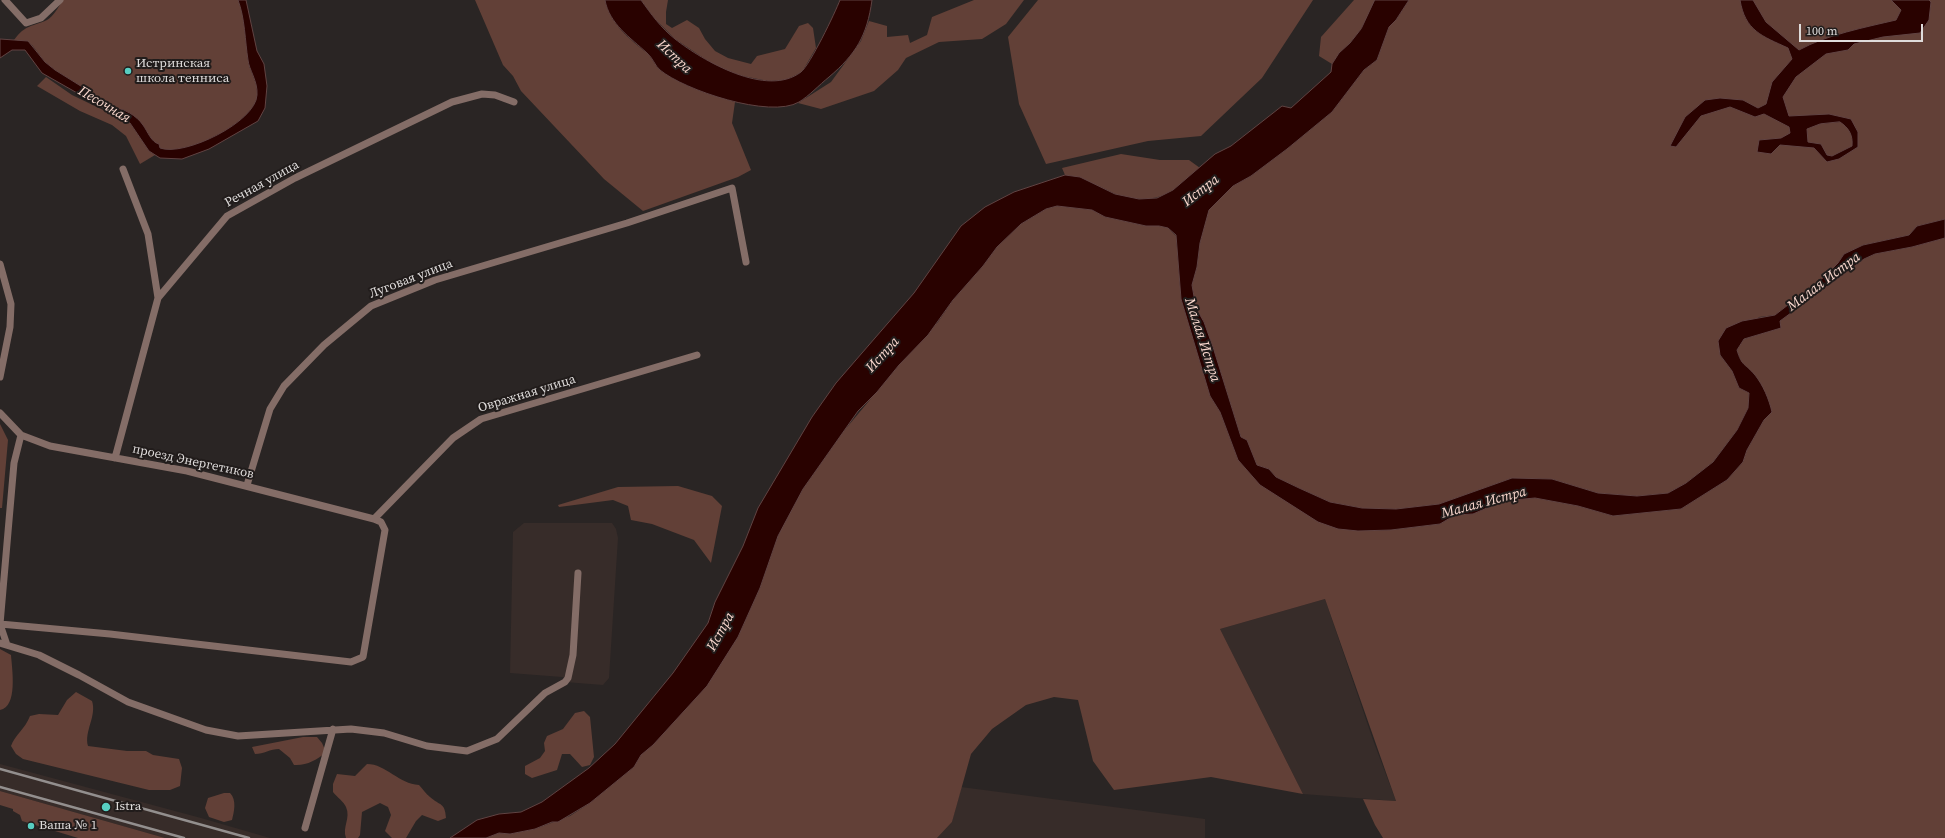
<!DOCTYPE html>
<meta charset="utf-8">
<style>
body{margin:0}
#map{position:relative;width:1945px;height:838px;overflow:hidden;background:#2a2524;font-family:"Source Serif 4",serif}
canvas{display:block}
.scale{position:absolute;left:1799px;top:24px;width:124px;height:18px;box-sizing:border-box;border:2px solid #dfdcdb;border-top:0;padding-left:5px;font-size:12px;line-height:14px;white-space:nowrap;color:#dfdcdb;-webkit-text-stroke:3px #211c1b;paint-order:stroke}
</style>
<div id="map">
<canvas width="1945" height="838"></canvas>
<div class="scale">100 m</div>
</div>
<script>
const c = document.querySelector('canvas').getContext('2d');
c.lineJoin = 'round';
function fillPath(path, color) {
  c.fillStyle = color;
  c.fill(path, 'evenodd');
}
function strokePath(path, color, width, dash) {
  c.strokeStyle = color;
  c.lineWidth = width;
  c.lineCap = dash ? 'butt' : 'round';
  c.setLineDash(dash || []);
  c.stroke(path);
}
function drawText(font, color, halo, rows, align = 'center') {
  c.font = font + ' "Source Serif 4",serif';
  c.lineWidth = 4;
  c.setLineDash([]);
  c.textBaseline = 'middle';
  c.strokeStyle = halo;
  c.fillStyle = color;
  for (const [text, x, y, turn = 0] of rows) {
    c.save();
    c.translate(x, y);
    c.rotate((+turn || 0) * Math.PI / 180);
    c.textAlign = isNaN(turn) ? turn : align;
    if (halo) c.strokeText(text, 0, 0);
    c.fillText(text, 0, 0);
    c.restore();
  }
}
fillPath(new Path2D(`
 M 524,523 L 612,523 L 616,529 L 618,538 L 609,678 L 603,685 L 565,682 L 567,678 L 562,677 L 510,673 L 513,532 Z
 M 1325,599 L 1373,740 L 1396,801 L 1303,794 L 1220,629 Z
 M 0,764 L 201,818 L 270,838 L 165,838 L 0,791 Z
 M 961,787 L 1205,819 L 1205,838 L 937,838 L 952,822 Z`), '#372c29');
fillPath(new Path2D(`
 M 63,0 L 238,0 C 243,13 247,37 248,51 C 248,54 247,57 248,60 C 249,71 258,81 257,95 C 256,121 190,153 166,150 C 148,147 143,106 111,108 L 92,93 L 55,70 L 45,62 L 32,45 L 14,40 C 26,24 32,27 47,20 C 53,17 59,6 63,0 Z
 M 475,0 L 605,0 C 609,22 629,39 646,52 C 652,57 655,66 661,71 C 684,87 710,94 735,102 L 732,123 L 751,170 L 738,177 L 643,211 L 604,179 L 521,91 L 513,76 L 503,65 Z
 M 641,0 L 668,0 L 666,12 L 666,24 L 672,28 L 687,20 L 699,28 L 705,39 L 715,51 L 728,58 L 751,64 L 757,56 L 785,49 L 799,26 L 808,23 L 813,28 L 816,48 L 802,72 L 786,80 L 768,81 L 738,75 L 714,65 L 675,39 L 653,17 Z
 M 974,0 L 1024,0 L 1006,24 L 982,39 L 939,42 L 906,58 L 898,70 L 874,91 L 821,109 L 798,103 L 831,82 L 861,41 L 869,21 L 887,26 L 887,37 L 908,35 L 910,43 L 927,35 L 932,17 Z
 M 1038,0 L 1313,0 L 1262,78 L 1201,136 L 1148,141 L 1046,164 L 1019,104 L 1008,37 Z
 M 1354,0 L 1375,0 C 1370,10 1367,21 1361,29 C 1353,42 1340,51 1332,64 L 1319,56 L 1321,37 Z
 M 1409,0 L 1945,0 L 1945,219 L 1917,226 L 1909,235 L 1863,245 L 1844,254 L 1838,263 L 1824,277 L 1775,315 L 1759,317 L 1720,355 L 1732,371 L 1739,388 L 1749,393 L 1748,408 L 1737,430 L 1713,462 L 1686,483 L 1668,493 L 1637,496 L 1598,493 L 1552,479 L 1512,478 L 1439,504 L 1396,509 L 1362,508 L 1330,502 L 1299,488 L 1276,477 L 1269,469 L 1257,465 L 1247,441 L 1241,437 L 1213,347 L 1204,322 L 1196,308 L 1192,285 L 1197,267 L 1200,243 L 1209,209 L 1233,186 L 1251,176 L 1287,149 L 1332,112 L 1364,70 L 1377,60 L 1389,27 L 1396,20 Z
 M 46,77 L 72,95 L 130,123 L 149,151 L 155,155 L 140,164 L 126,136 L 112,125 L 80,111 L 37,86 Z
 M 1121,154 L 1160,160 L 1189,160 L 1200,168 C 1191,175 1183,183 1173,190 C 1156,202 1130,201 1111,192 C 1094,184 1084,178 1065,175 L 1062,168 Z
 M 1057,206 L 1092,210 L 1105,217 L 1146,226 L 1159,226 L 1168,228 L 1176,236 L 1181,299 L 1210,396 L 1220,412 L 1238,460 L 1358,531 L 1391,530 L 1440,524 L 1455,515 L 1473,514 L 1503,501 L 1535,498 L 1578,506 L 1613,516 L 1681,509 L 1727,480 L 1743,462 L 1747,450 L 1764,420 L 1771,412 L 1755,375 L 1741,362 L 1737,350 L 1744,339 L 1780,328 L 1780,321 L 1864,259 L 1875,254 L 1912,247 L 1945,238 L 1945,838 L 1383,838 L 1375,825 L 1363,799 L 1396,801 L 1325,599 L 1220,629 L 1303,794 L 1211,777 L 1114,790 L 1093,761 L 1078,700 L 1054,697 L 1026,705 L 992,729 L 971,754 L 952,822 L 937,838 L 486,838 L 499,833 L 510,834 L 535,829 L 570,816 L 590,803 L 634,767 L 641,755 L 664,732 L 722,659 L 738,637 L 760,588 L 778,536 L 788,515 L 803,489 L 843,432 L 899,365 L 938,322 L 953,300 L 983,266 L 997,247 L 1021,224 L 1046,209 Z
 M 0,424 L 8,440 L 2,508 L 0,508 Z
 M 678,486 L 712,496 L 722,506 L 711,563 L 694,540 L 652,524 L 631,520 L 628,506 L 613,500 L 559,507 L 558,505 L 618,487 Z
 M 0,649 L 11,655 C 12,669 18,707 0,710 Z
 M 76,692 L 92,701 C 97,716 84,731 88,746 L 127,751 L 146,751 L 153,755 L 179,759 L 182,768 L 180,786 L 170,790 L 149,790 L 23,759 L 16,754 L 11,746 C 15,735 25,729 30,716 L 39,714 L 58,715 L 67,700 Z
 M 584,711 L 590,717 L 594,757 L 590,765 L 582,767 L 570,754 L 562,754 L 557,770 L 532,778 L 525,774 L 525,766 L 540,758 L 545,751 L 544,743 L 547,736 L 563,729 L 575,713 Z
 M 303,737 L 317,737 L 322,743 L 326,752 C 317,760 306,766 294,765 L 290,758 L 279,749 C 270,749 264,754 255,754 L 252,747 Z
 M 367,764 C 386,764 399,784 419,785 C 423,789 426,794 430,797 C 440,806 445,802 446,818 L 438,821 L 422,815 L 416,821 L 406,838 L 392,838 L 385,831 L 391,815 L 388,807 L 380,803 L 362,812 L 360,835 L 358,838 L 346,838 C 342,827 351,818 346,807 C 344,802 337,797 333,792 L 333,784 L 337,774 L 355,776 Z
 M 0,791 L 165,838 L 78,838 L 22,821 L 20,815 L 13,811 L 13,809 L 0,805 Z
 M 224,793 L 230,793 C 237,800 234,812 232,820 L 224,822 L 209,817 L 205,808 L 208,798 Z`), '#624037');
const water = new Path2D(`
 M 238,0 L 246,0 L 257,51 L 264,64 L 267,86 L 265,108 L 258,121 L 209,149 L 182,159 L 160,158 L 149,151 L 130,123 L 42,73 L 25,50 L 12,50 L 0,58 L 0,39 L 28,41 L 45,62 L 55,70 L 92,93 L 111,108 C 123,107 137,116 143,125 C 148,132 151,142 159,144 L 160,148 C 184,157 256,122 257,95 C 258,81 249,70 248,60 C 245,41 245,18 238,0 Z
 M 605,0 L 641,0 C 651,14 661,28 675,39 C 703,61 767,98 801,72 C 810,65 835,13 840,0 L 872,0 C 867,36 856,54 829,77 C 819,85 809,96 799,102 C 770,119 684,90 660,70 C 655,66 653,58 647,53 C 631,38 609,24 605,0 Z
 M 1375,0 L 1409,0 L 1396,20 L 1389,27 L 1377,60 L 1364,70 L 1332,112 L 1287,149 L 1251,176 L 1233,186 L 1209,210 L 1200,243 L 1197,267 L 1192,285 L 1196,308 L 1204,322 L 1213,347 L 1241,437 L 1247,440 L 1257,465 L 1269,469 L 1276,477 L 1299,488 L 1330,502 L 1362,508 L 1396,509 L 1439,504 L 1512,478 L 1552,479 L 1598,493 L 1637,496 L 1668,493 L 1686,483 L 1713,462 L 1737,430 L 1748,408 L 1749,393 L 1739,388 L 1732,371 L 1720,355 L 1718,341 L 1726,328 L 1742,321 L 1775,315 L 1824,277 L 1838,263 L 1844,254 L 1863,245 L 1909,235 L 1917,226 L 1945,219 L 1945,238 L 1912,247 L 1875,254 L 1864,259 L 1780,321 L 1781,328 L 1744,339 L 1737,350 C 1742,367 1745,363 1755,375 C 1763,385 1769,399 1772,412 L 1764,420 L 1747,450 L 1743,462 L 1727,480 L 1681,509 L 1613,516 L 1578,506 L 1535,498 L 1503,501 L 1473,514 L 1455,515 L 1440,524 L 1391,530 L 1358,531 L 1338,529 L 1318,522 L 1260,485 L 1238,460 L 1220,412 L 1210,396 L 1181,299 L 1176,235 L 1168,228 L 1159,226 L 1146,226 L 1105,217 L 1092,210 L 1057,206 L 1046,209 L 1021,224 L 997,247 L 983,266 L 953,300 L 928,335 L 899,365 L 877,392 L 858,411 L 803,489 L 778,536 L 760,588 L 738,637 L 707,686 L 653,745 L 641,755 L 634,767 L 590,803 L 558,822 L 552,822 L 535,829 L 510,834 L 499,833 L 486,838 L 450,838 L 477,820 L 499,814 L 521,812 L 542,802 L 589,768 L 615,744 L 673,673 L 708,623 L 715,602 L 743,546 L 758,508 L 812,417 L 836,383 L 914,293 L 961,226 L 985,207 L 1014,192 L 1065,175 L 1080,177 L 1115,194 L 1139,199 L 1157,198 L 1173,190 L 1215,154 L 1231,146 L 1282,106 L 1291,108 L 1331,72 L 1332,64 L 1339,53 L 1350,43 L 1361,29 Z
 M 1740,0 L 1753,0 L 1766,22 L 1799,50 C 1826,35 1866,27 1896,20 L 1901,10 L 1891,0 L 1929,0 L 1931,2 L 1929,20 L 1920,33 L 1883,37 L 1854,44 L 1848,50 L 1826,54 L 1796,77 L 1783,97 L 1789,116 L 1829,114 L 1851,119 L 1858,132 L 1858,147 L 1839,159 L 1827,162 L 1814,148 L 1780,145 L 1771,154 L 1757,152 L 1759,140 L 1781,138 L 1790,133 L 1789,127 L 1764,114 L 1755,117 L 1730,107 L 1701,116 L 1676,147 L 1670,146 L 1685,117 L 1705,100 L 1720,98 L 1743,100 L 1758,108 L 1766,104 L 1772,82 L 1792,59 L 1788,48 C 1762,36 1745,31 1740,0 ZM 1840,122 C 1849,128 1853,135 1852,146 L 1832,156 L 1827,155 L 1821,144 L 1808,142 L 1807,129 L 1820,124 Z`);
fillPath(water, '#290200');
strokePath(water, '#604342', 1);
strokePath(new Path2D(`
 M 5,0 L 26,23 L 41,18 L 60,0
 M 123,169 L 148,234 L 158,298
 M 0,264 L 11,304 L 10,327 L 0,377
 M 0,413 L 21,435 L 50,446 L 187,471 L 374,519 L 381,522 L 385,530 L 363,657 L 351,662 L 110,634 L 0,624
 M 115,458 L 158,298 L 227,216 L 295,178 L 452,102 L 482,94 L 495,95 L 514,102
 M 247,485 L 270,409 L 284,386 L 324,345 L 371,306 L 435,280 L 627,223 L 732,188 L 746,262
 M 374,519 L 453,438 L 481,419 L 697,355
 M 0,624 L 14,463 L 21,435
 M 0,624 L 7,645
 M 0,643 L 39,655 L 79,675 L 128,702 L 206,730 L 238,736 L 351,729 L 384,733 L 427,746 L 467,751 L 497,739 L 545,693 L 565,682 L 568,678 L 573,655 L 578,573
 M 305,828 L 333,729`), '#846d67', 7);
strokePath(new Path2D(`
 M 0,769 L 249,838
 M 0,787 L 184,838`), '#938f8e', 2.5);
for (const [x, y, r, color] of [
 [128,71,4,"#57cec1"],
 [106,807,5,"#57cec1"],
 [31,826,4,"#57cec1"]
]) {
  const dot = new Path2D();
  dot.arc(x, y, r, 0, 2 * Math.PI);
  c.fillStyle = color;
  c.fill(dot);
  strokePath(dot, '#211c1b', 1.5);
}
drawText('13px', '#dfdcdb', '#211c1b', [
 ["Истринская",136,64],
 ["школа тенниса",136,79],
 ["Istra",115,807],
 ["Ваша № 1",39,826]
], 'left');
drawText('13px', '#dfdcdb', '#211c1b', [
 ["Речная улица",262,184,-29],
 ["Луговая улица",411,279,-21],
 ["Овражная улица",527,394,-17],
 ["проезд Энергетиков",193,462,12]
]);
drawText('italic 14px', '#fad8ce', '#211c1b', [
 ["Истра",674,57,43],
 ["Песочная",104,105,31],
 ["Истра",1201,191,-38],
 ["Малая Истра",1824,282,-37],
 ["Малая Истра",1202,340,72],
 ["Истра",883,355,-48],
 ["Малая Истра",1484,503,-15],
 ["Истра",721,632,-61]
]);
</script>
